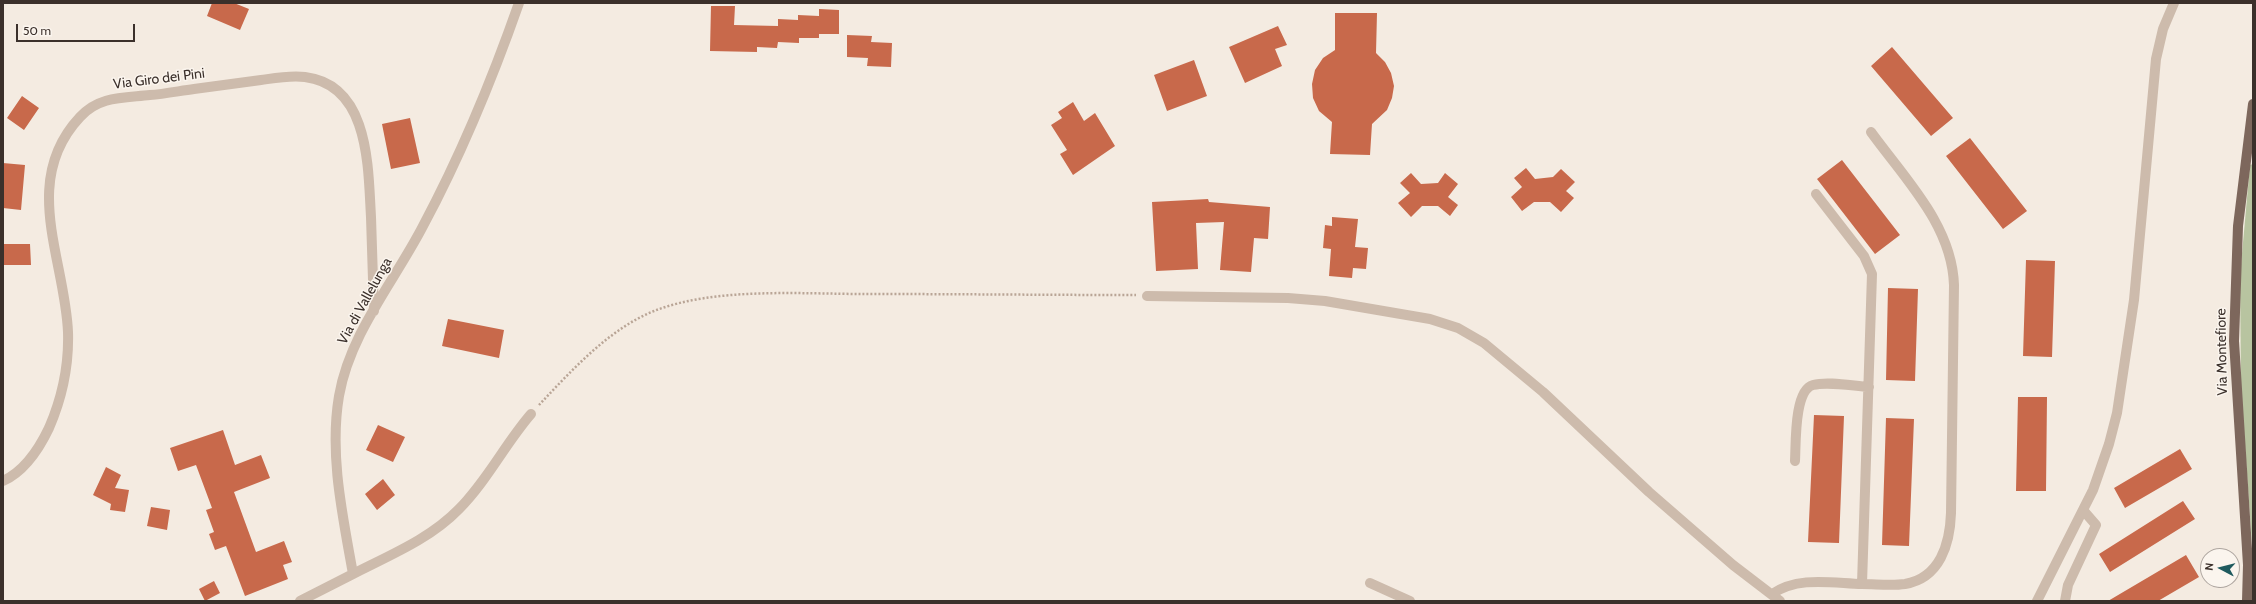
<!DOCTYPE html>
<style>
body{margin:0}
#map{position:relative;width:2256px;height:604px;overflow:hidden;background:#f4ebe1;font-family:Cabin,sans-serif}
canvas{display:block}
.frame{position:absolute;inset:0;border:4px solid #3b302b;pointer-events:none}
.north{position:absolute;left:2200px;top:548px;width:40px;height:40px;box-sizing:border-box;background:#fbf5ee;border:1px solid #aea6a0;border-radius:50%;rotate:277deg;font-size:11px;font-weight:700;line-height:16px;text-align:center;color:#3b302b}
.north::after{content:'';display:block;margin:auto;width:14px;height:18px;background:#1f5a5e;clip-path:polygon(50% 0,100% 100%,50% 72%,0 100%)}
.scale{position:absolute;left:16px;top:24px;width:119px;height:18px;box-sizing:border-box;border:2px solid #3b302b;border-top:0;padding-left:5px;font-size:12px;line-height:14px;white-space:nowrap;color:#3b302b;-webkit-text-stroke:3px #fbf5ee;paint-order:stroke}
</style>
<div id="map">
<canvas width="2256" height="604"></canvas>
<div class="frame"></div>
<div class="north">N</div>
<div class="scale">50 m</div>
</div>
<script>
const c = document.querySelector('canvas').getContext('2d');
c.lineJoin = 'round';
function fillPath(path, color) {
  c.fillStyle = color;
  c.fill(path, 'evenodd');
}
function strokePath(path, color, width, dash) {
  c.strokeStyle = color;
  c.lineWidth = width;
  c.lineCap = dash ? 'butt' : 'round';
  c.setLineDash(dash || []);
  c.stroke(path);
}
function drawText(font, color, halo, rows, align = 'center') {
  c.font = font + ' Cabin,sans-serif';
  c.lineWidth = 3;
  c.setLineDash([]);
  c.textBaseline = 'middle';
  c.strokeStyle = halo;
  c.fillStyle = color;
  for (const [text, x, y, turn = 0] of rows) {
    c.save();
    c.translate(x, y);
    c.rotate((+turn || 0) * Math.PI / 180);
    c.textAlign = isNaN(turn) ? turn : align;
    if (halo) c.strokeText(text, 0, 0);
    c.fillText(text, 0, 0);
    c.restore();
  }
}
fillPath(new Path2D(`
 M 2253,164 L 2253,558 L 2241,390 L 2240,276 L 2250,165 Z`), '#b8c4a0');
fillPath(new Path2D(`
 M 212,3 L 234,3 L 249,9 L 240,30 L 207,16 Z
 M 711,6 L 735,6 L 734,25 L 778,26 L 778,19 L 798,20 L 798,15 L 819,16 L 819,9 L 839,10 L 839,34 L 819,34 L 819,38 L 799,38 L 799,43 L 778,42 L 777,48 L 757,47 L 757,52 L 710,51 Z
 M 1335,13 L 1377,13 L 1376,53 L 1385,62 L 1391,73 L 1394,86 L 1392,98 L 1387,110 L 1372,124 L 1370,155 L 1330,154 L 1332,122 L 1319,111 L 1313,98 L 1312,84 L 1315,70 L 1323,58 L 1335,50 Z
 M 1278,26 L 1287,45 L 1275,49 L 1282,66 L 1245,83 L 1229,47 Z
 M 847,35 L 872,36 L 871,42 L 892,43 L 891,67 L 867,66 L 868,58 L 847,57 Z
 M 1892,47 L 1953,118 L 1931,136 L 1871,66 Z
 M 1194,60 L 1207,96 L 1167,111 L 1154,75 Z
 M 22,96 L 39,108 L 24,130 L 7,118 Z
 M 1073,102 L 1084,121 L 1095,113 L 1115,146 L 1073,175 L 1060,154 L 1067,150 L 1051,125 L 1062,118 L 1058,112 Z
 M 410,118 L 420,163 L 391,169 L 382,124 Z
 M 1970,138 L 2027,211 L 2003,229 L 1946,156 Z
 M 1842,160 L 1900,235 L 1875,254 L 1817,179 Z
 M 3,163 L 25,165 L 21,210 L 3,208 Z
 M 1526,168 L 1535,179 L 1553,177 L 1561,169 L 1575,182 L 1566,191 L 1574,198 L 1561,212 L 1550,202 L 1534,202 L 1522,211 L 1511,197 L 1522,187 L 1514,178 Z
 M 1411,173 L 1421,184 L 1438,183 L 1445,173 L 1458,184 L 1448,197 L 1458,205 L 1450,216 L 1438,206 L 1422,206 L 1411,217 L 1398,203 L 1410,193 L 1400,183 Z
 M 1208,199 L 1209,202 L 1270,207 L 1268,239 L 1254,238 L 1251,272 L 1220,270 L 1224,222 L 1196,223 L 1198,269 L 1156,271 L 1152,202 Z
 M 1332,217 L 1358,219 L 1355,247 L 1368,248 L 1366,269 L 1353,268 L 1352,278 L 1329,276 L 1331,249 L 1323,248 L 1325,225 L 1332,226 Z
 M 3,244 L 30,244 L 31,265 L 3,265 Z
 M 2026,260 L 2055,261 L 2052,357 L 2023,356 Z
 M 1888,288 L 1918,289 L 1915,381 L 1886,380 Z
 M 448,319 L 504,330 L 499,358 L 442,346 Z
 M 2018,397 L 2047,397 L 2046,491 L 2016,491 Z
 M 1814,415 L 1844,416 L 1839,543 L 1808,542 Z
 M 1886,418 L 1914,419 L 1909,546 L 1882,545 Z
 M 378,425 L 405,437 L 393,462 L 366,450 Z
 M 223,430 L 235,465 L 261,455 L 270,478 L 234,492 L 256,552 L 284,541 L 292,562 L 283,565 L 288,579 L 245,596 L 226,546 L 215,550 L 209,534 L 214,532 L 206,510 L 212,508 L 196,465 L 178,471 L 170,448 Z
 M 2180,449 L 2192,469 L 2125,508 L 2114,488 Z
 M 106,467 L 121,475 L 115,488 L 129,490 L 125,512 L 110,510 L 111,504 L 93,495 Z
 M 383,479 L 395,495 L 377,510 L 365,494 Z
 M 2183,501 L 2195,519 L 2110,572 L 2099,554 Z
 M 151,507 L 170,510 L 167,530 L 147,526 Z
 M 2186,555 L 2199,577 L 2158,601 L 2108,601 Z
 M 214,581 L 220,593 L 205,601 L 199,589 Z`), '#c8694b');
strokePath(new Path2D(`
 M 539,405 C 572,370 609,329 654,311 C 715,287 801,294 865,294 C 956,294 1046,295 1136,295`), '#b9a596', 2.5, [2, 2]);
strokePath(new Path2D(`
 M 1147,296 L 1288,298 L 1325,301 L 1430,319 L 1458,328 L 1484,343 L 1543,392 L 1649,492 L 1733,565 L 1780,601
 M 1795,461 C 1796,444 1794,390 1813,385 C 1828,381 1853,386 1869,387
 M 3,481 C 25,471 39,449 49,428 C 62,398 69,364 68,332 C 65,259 20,181 80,117 C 99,96 123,98 150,95 C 164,94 179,91 194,89 C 216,86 238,83 261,80 C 275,78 290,75 305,77 C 370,85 368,168 371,217 C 372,248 373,280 374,311
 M 353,574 C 390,555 430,539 459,509 C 487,481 505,444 531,414
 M 1370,583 L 1410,601
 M 1862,584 C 1876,584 1891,586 1905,584 C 1940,578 1950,544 1951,513 L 1954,285 C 1952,225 1905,179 1871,132
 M 1772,594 C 1798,576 1831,583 1862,584 L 1872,274 L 1864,256 L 1816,194
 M 300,601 L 353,574 C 343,517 329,455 339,396 C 350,333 394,282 423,226 C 461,155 492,80 519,3
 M 2037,601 L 2093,490 L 2109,444 L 2117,413 L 2134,300 L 2156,59 L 2163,29 L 2174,3
 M 2065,601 L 2068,585 L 2096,525 L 2083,510`), '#cdbbac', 10);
strokePath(new Path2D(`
 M 2247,601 L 2248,565 L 2234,341 L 2238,226 L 2253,104`), '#7d675c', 10);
drawText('14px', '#3b302b', '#fbf5ee', [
 ["Via Giro dei Pini",159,79,-7],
 ["Via di Vallelunga",365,301,-61],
 ["Via Montefiore",2222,352,-91]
]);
</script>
